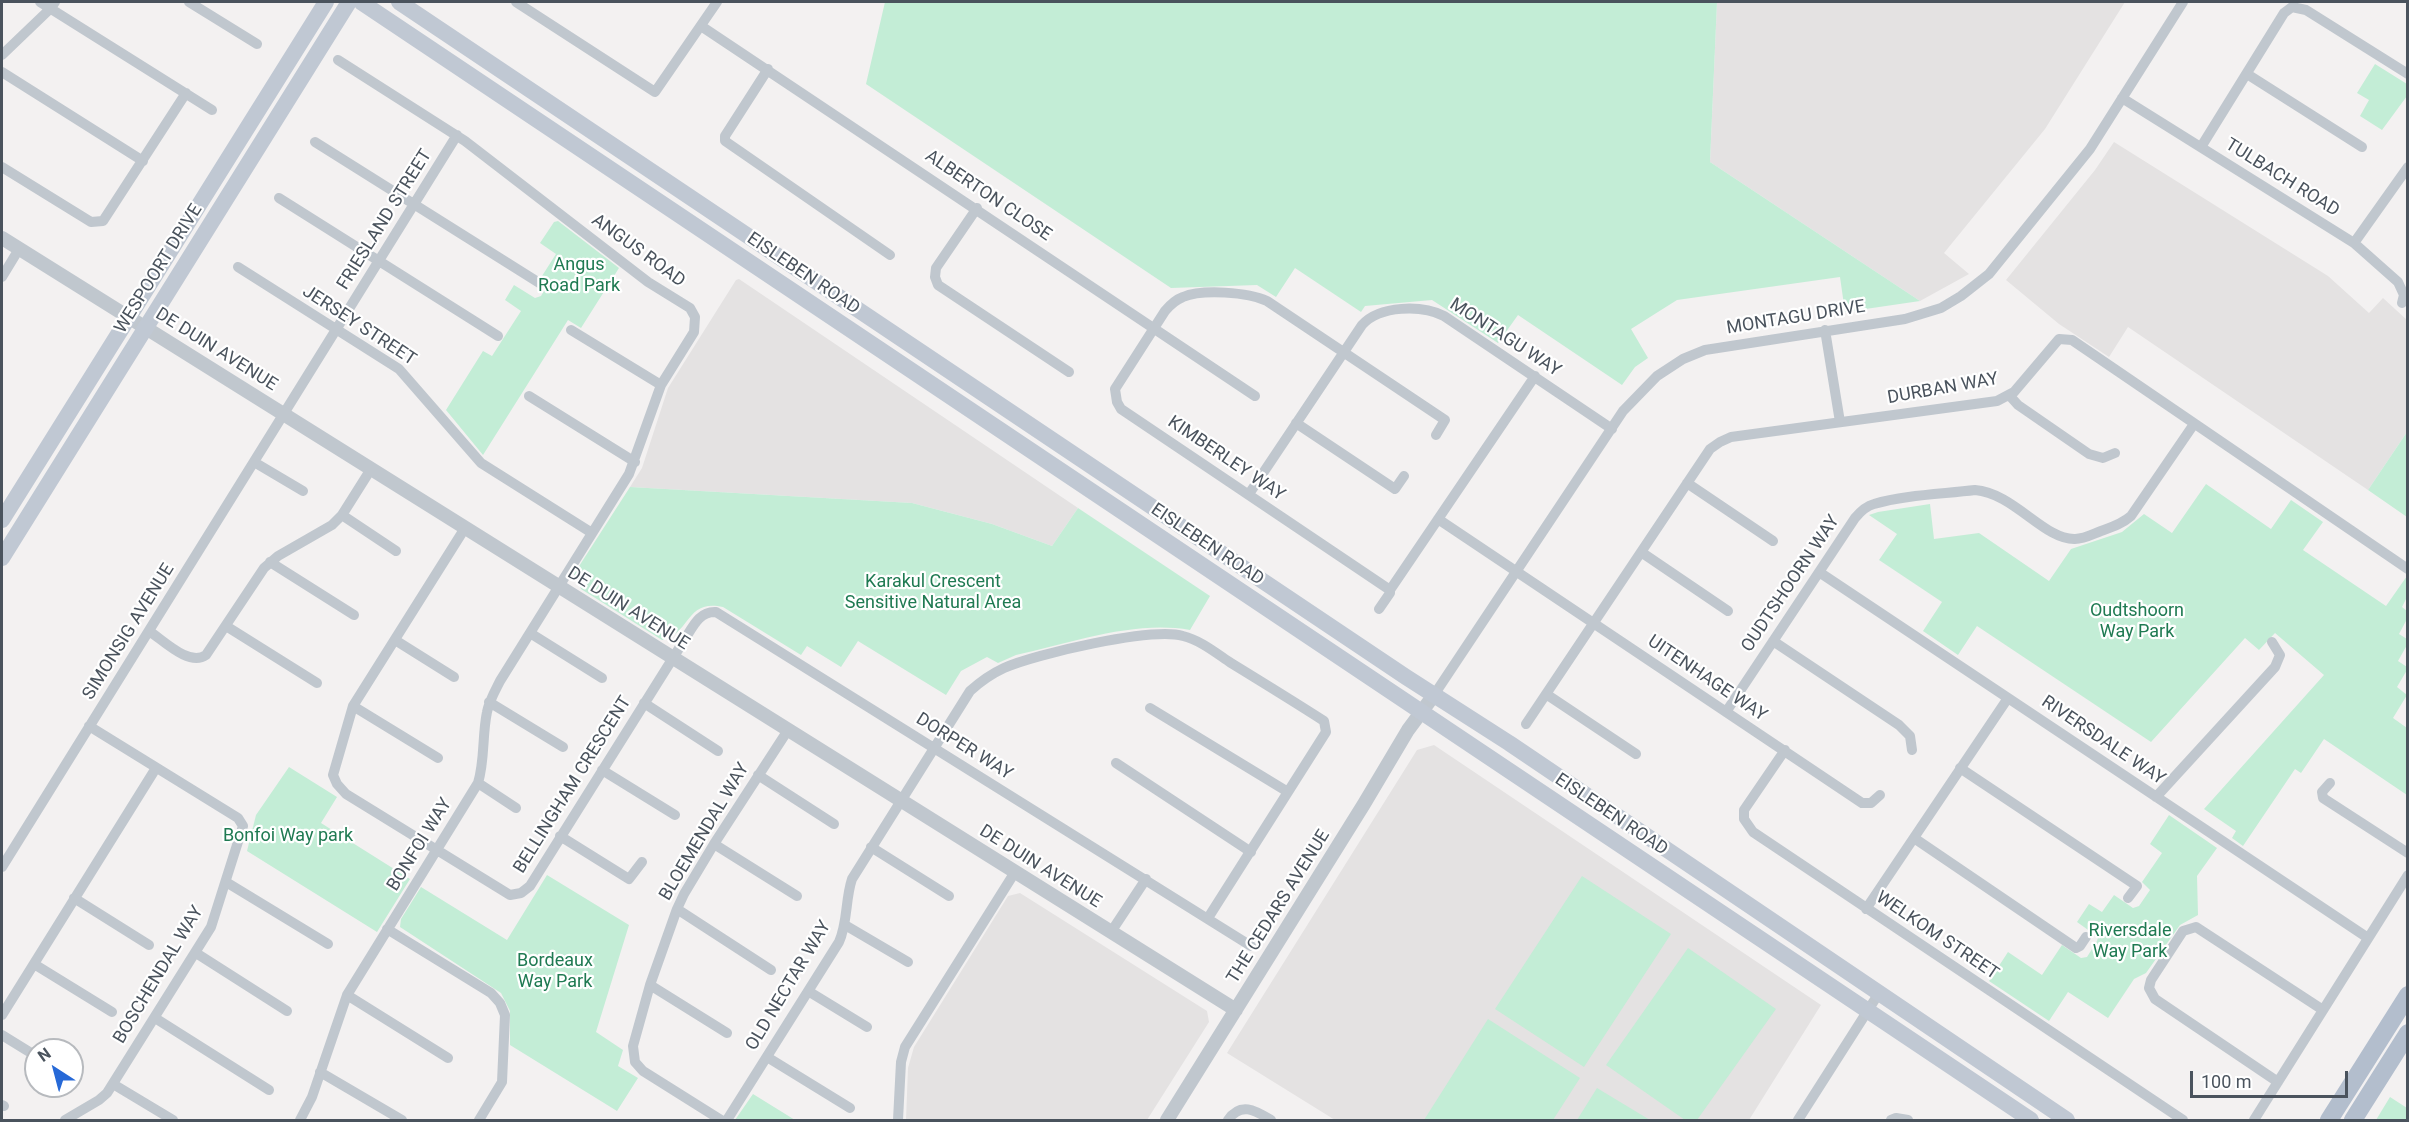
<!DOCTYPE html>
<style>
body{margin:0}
#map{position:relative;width:2409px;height:1122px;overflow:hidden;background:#f3f1f1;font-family:Roboto,sans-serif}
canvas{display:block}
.frame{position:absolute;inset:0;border:3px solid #4a535d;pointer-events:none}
.north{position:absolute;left:24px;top:1038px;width:60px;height:60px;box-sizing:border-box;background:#fff;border:2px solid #b7babe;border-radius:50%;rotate:324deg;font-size:16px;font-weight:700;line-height:24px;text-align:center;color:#4a535d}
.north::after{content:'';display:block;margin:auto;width:21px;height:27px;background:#2769d7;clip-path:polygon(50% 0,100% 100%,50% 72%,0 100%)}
.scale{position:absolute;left:2190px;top:1071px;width:158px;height:27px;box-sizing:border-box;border:3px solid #4a535d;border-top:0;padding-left:8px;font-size:18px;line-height:21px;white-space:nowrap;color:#4a535d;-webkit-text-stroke:4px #fff;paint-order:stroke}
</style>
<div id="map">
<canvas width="2409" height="1122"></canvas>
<div class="frame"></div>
<div class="north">N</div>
<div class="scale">100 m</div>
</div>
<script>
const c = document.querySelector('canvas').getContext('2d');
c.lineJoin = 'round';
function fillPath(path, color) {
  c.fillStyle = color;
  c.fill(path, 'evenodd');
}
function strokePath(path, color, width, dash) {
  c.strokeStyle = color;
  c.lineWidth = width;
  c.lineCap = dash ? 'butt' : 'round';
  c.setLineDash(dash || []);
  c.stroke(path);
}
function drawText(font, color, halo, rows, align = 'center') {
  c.font = font + ' Roboto,sans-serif';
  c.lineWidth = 4.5;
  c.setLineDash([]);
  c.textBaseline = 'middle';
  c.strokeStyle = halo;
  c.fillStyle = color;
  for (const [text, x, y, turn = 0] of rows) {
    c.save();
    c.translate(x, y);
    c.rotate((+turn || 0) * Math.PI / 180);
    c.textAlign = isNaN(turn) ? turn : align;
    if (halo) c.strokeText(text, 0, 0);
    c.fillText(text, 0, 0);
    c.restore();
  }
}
fillPath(new Path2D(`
 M 1717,2 L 2125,2 L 2045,129 L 1944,253 L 1969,274 L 1920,301 L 1710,162 Z
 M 2114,142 L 2328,276 L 2369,313 L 2383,298 L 2407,320 L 2407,432 L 2368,490 L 2128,327 L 2109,357 L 2059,324 L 2006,280 L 2095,170 Z
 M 739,279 L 1078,508 L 1052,546 L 992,524 L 912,503 L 630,487 L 642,468 L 668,388 L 736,280 Z
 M 1434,745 L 1821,1005 L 1749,1120 L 1335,1120 L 1227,1053 L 1417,750 Z
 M 1020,893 L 1207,1011 L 1209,1022 L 1147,1120 L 906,1120 L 908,1068 L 914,1047 L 1008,896 Z`), '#e4e2e2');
fillPath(new Path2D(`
 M 885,2 L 1717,2 L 1710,162 L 1920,301 L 1845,312 L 1840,277 L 1677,300 L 1631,329 L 1648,358 L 1635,367 L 1622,385 L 1518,315 L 1498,343 L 1432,300 L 1365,306 L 1361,312 L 1295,268 L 1276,297 L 1257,285 L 1171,288 L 866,84 Z
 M 2375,64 L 2407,84 L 2407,96 L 2382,130 L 2360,116 L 2369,100 L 2357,93 Z
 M 558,221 L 619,268 L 581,328 L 568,320 L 483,455 L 446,410 L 483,351 L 492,356 L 521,311 L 505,300 L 514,285 L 535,298 L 541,296 L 548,284 L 547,280 L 542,276 L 556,254 L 540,243 L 554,222 Z
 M 2407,432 L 2407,517 L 2368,490 Z
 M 2206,484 L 2271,529 L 2291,500 L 2323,522 L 2303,550 L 2386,606 L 2407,576 L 2407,597 L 2402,607 L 2407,611 L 2407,619 L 2399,634 L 2407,639 L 2407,645 L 2398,661 L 2407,667 L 2407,670 L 2397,687 L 2407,695 L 2393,718 L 2407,728 L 2407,795 L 2324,739 L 2301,773 L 2295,769 L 2243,846 L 2232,838 L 2236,831 L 2204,809 L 2324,675 L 2275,633 L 2259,650 L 2245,638 L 2151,742 L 1977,626 L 1958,655 L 1923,631 L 1942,602 L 1879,560 L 1897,534 L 1869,515 L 1878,512 L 1930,504 L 1934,539 L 1979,533 L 2049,581 L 2071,549 L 2122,532 L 2144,514 L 2172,533 Z
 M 630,487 L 912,503 L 992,524 L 1052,546 L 1078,508 L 1210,596 L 1190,630 C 1134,620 1071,643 1016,655 L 998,663 L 987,657 L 961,671 L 946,695 L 858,641 L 841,667 L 807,646 L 801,655 L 723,607 C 685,599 691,634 662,640 L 581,589 L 574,574 Z
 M 289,767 L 337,797 L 321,823 L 410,879 L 377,932 L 247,851 L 256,815 Z
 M 2169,815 L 2217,848 L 2197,876 L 2198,915 L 2180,925 L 2146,973 L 2134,979 L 2108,1018 L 2068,992 L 2049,1021 L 1989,981 L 2008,952 L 2042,975 L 2062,945 L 2081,958 L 2087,957 L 2097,941 L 2098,937 L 2077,922 L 2089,904 L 2102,912 L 2114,895 L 2133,908 L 2139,906 L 2150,890 L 2142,882 L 2162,853 L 2150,844 Z
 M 547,875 L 629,925 L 596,1032 L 623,1050 L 618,1066 L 638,1078 L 617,1111 L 510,1045 L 510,1011 L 501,993 L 400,927 L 401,919 L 421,887 L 507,940 Z
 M 1582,876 L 1671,934 L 1584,1067 L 1495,1009 Z
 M 1688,948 L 1776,1009 L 1697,1120 L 1685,1120 L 1606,1065 Z
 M 1488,1019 L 1580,1078 L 1553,1120 L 1424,1120 Z
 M 1597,1088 L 1650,1120 L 1577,1120 Z
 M 753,1094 L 795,1120 L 735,1120 Z
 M 2390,1097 L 2407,1108 L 2407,1120 L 2376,1120 Z`), '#c3edd6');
strokePath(new Path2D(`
 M 40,2 L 212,110
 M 189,2 L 257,44
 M 516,2 L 655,92 L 717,2
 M 701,26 L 1255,396
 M 2,55 L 51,8 L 55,2
 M 768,69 L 725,136 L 725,141 L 890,255
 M 2,72 L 143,161
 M 2247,74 L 2362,147
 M 2122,98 L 2354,243 L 2398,282 L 2404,295 L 2402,303
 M 315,142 L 541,284
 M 2201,147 L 2284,13 L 2292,7 L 2306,10 L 2408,74
 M 2,167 L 91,222 L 103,221 L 186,93
 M 279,198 L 498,336
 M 977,208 L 936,268 L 935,277 L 938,285 L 1069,372
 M 2354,243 L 2408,167
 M 238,267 L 399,369 L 481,463 L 592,533
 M 2,277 L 19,249
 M 571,330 L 661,385
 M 1825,330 L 1840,422
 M 2009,395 L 2018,405 L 2089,454 L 2103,458 L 2115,453
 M 529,396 L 635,462
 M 1296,423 L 1395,489 L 1404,476
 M 1436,435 L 1445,420 L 1267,301 C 1248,292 1202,289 1183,297 C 1175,300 1170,305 1165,311 L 1115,389 L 1117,402 L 1121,409 L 1390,590 L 1535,376
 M 254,462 L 303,491
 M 1687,483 L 1773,541
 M 1249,494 L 1362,325 C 1380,305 1422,305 1444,316 L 1612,429
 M 342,515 L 396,551
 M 1438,519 L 1862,803 L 1871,803 L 1880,795
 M 465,528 L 353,706 L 333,775 L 337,784 L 346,794 L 510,895 L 521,893 L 530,886 L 683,642 C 692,629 698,611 716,612 L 1251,946
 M 1641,552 L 1728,611
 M 270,562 L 354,615
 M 1819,572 L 2368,938
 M 1379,609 L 1390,593 L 1390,590
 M 226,626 L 317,683
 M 149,631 C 163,640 189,667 206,655 L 264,568 L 278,556 L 332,525 L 342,515 L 371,469
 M 530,633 L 602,678
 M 395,640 L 454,677
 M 1773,641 L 1899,725 L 1910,736 L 1912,750
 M 1546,694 L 1636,754
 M 1434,695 L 1623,411 L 1657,376 L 1683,359 L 1705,350 L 1905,319 L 1941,308 L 1961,296 L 1989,274 L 2090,149 L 2183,2
 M 489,702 L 563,747
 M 644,703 L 718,751
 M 353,706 L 438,758
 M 1150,708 L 1288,792
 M 1726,712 L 1855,518 C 1860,512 1866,506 1874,504 C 1904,495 1943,494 1975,490 C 2014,493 2044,540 2075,539 C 2084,539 2093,534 2101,531 C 2112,527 2122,524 2131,516 L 2194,424
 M 1526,724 L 1710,449 L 1720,442 L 1731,437 L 1997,401 L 2014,392 L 2059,339 L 2072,340 L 2408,569
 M 1785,750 L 1744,810 L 1744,819 L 1753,832 L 2183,1120
 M 1116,763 L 1251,852
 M 1960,768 L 2137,886 L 2128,898
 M 602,770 L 675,815
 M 758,775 L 834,824
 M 478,783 L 516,808
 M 2330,783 L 2322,792 L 2323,798 L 2408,853
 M 2156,797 L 2275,667 L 2280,655 L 2272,642
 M 560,836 L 629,879 L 642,862
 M 1914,838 L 2076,948 L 2080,946 L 2086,937
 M 714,844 L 797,896
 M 871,847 L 949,896
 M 2,867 L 457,135
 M 226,882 L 328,944
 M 74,898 L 149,945
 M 677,909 L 771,970
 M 1866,909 L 2008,698
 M 845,925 L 908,962
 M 387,929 L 491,993 L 500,1003 L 505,1015 L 502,1082 L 479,1120
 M 1111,932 L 1146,879
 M 196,953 L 287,1011
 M 34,964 L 112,1012
 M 650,985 L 727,1033
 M 808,991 L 867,1027
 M 347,995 L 448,1058
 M 2,1015 L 156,768
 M 155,1018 L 269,1090
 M 2,1035 L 36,1056
 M 767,1057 L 850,1108
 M 320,1072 L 402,1120
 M 2278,1082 L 2155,999 L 2149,988 L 2151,980 L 2183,931 L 2196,927 L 2323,1010
 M 113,1084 L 173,1120
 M 2,1105 L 4,1106
 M 65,1120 L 99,1100 L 107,1093 L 211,927 L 243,826 L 238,818 L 89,726
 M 300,1120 L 312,1097 L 347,995 L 478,783 C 485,760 482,736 487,712 C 489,701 495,691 500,681 L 629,474 L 661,385 L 694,332 L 695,317 L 690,308 L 648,282 L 465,141 L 338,60
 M 721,1120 L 643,1071 L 635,1062 L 633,1046 L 650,985 L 677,909 L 684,894 L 714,844 L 788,730
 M 727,1120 L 839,942 C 848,922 845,900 852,879 L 970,691 C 980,682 991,674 1004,668 C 1035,654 1152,627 1183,636 C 1200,640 1216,653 1231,663 C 1262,682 1293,701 1324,721 L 1326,732 L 1208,918
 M 898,1120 L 901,1062 L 905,1047 L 1015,872
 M 1228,1120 C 1241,1101 1256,1111 1271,1120
 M 1798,1120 L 1879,993
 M 1891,1120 L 1896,1118 L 1908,1120
 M 2254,1120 L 2408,875`), '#c0c7ce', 10);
strokePath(new Path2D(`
 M 2,238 L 1236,1010
 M 1167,1120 L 1364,804 L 1408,730 L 1434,695`), '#c0c7ce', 14);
strokePath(new Path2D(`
 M 361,2 L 2031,1120
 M 399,2 L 1406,677 L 1509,743 L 2067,1120
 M 2,520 L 326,2
 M 2,558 L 349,2`), '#c0c8d3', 16);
strokePath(new Path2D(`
 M 2329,1120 L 2408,995
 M 2353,1120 L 2408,1033`), '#b3becd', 18);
drawText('18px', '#4a535d', '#fff', [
 ["TULBACH ROAD",2282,178,32],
 ["ALBERTON CLOSE",988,196,34],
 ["FRIESLAND STREET",385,220,-58],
 ["ANGUS ROAD",638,251,36],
 ["WESPOORT DRIVE",159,269,-58],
 ["EISLEBEN ROAD",803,274,34],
 ["MONTAGU DRIVE",1796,318,-9],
 ["JERSEY STREET",359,326,33],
 ["MONTAGU WAY",1505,338,33],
 ["DE DUIN AVENUE",216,350,32],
 ["DURBAN WAY",1943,389,-10],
 ["KIMBERLEY WAY",1226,459,34],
 ["EISLEBEN ROAD",1207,545,34],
 ["OUDTSHOORN WAY",1791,584,-56],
 ["DE DUIN AVENUE",628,609,32],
 ["SIMONSIG AVENUE",129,632,-58],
 ["UITENHAGE WAY",1707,679,34],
 ["RIVERSDALE WAY",2103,741,34],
 ["DORPER WAY",964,747,32],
 ["BELLINGHAM CRESCENT",573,785,-58],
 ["EISLEBEN ROAD",1611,815,34],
 ["BLOEMENDAL WAY",705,832,-59],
 ["BONFOI WAY",420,845,-58],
 ["DE DUIN AVENUE",1040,867,32],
 ["THE CEDARS AVENUE",1279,907,-58],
 ["WELKOM STREET",1937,936,34],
 ["BOSCHENDAL WAY",159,975,-59],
 ["OLD NECTAR WAY",789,986,-59]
]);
drawText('18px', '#1f7a52', '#fff', [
 ["Angus",579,265],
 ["Road Park",579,286],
 ["Karakul Crescent",933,582],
 ["Sensitive Natural Area",933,603],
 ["Oudtshoorn",2137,611],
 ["Way Park",2137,632],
 ["Bonfoi Way park",288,836],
 ["Riversdale",2130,931],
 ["Way Park",2130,952],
 ["Bordeaux",555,961],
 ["Way Park",555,982]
]);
</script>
